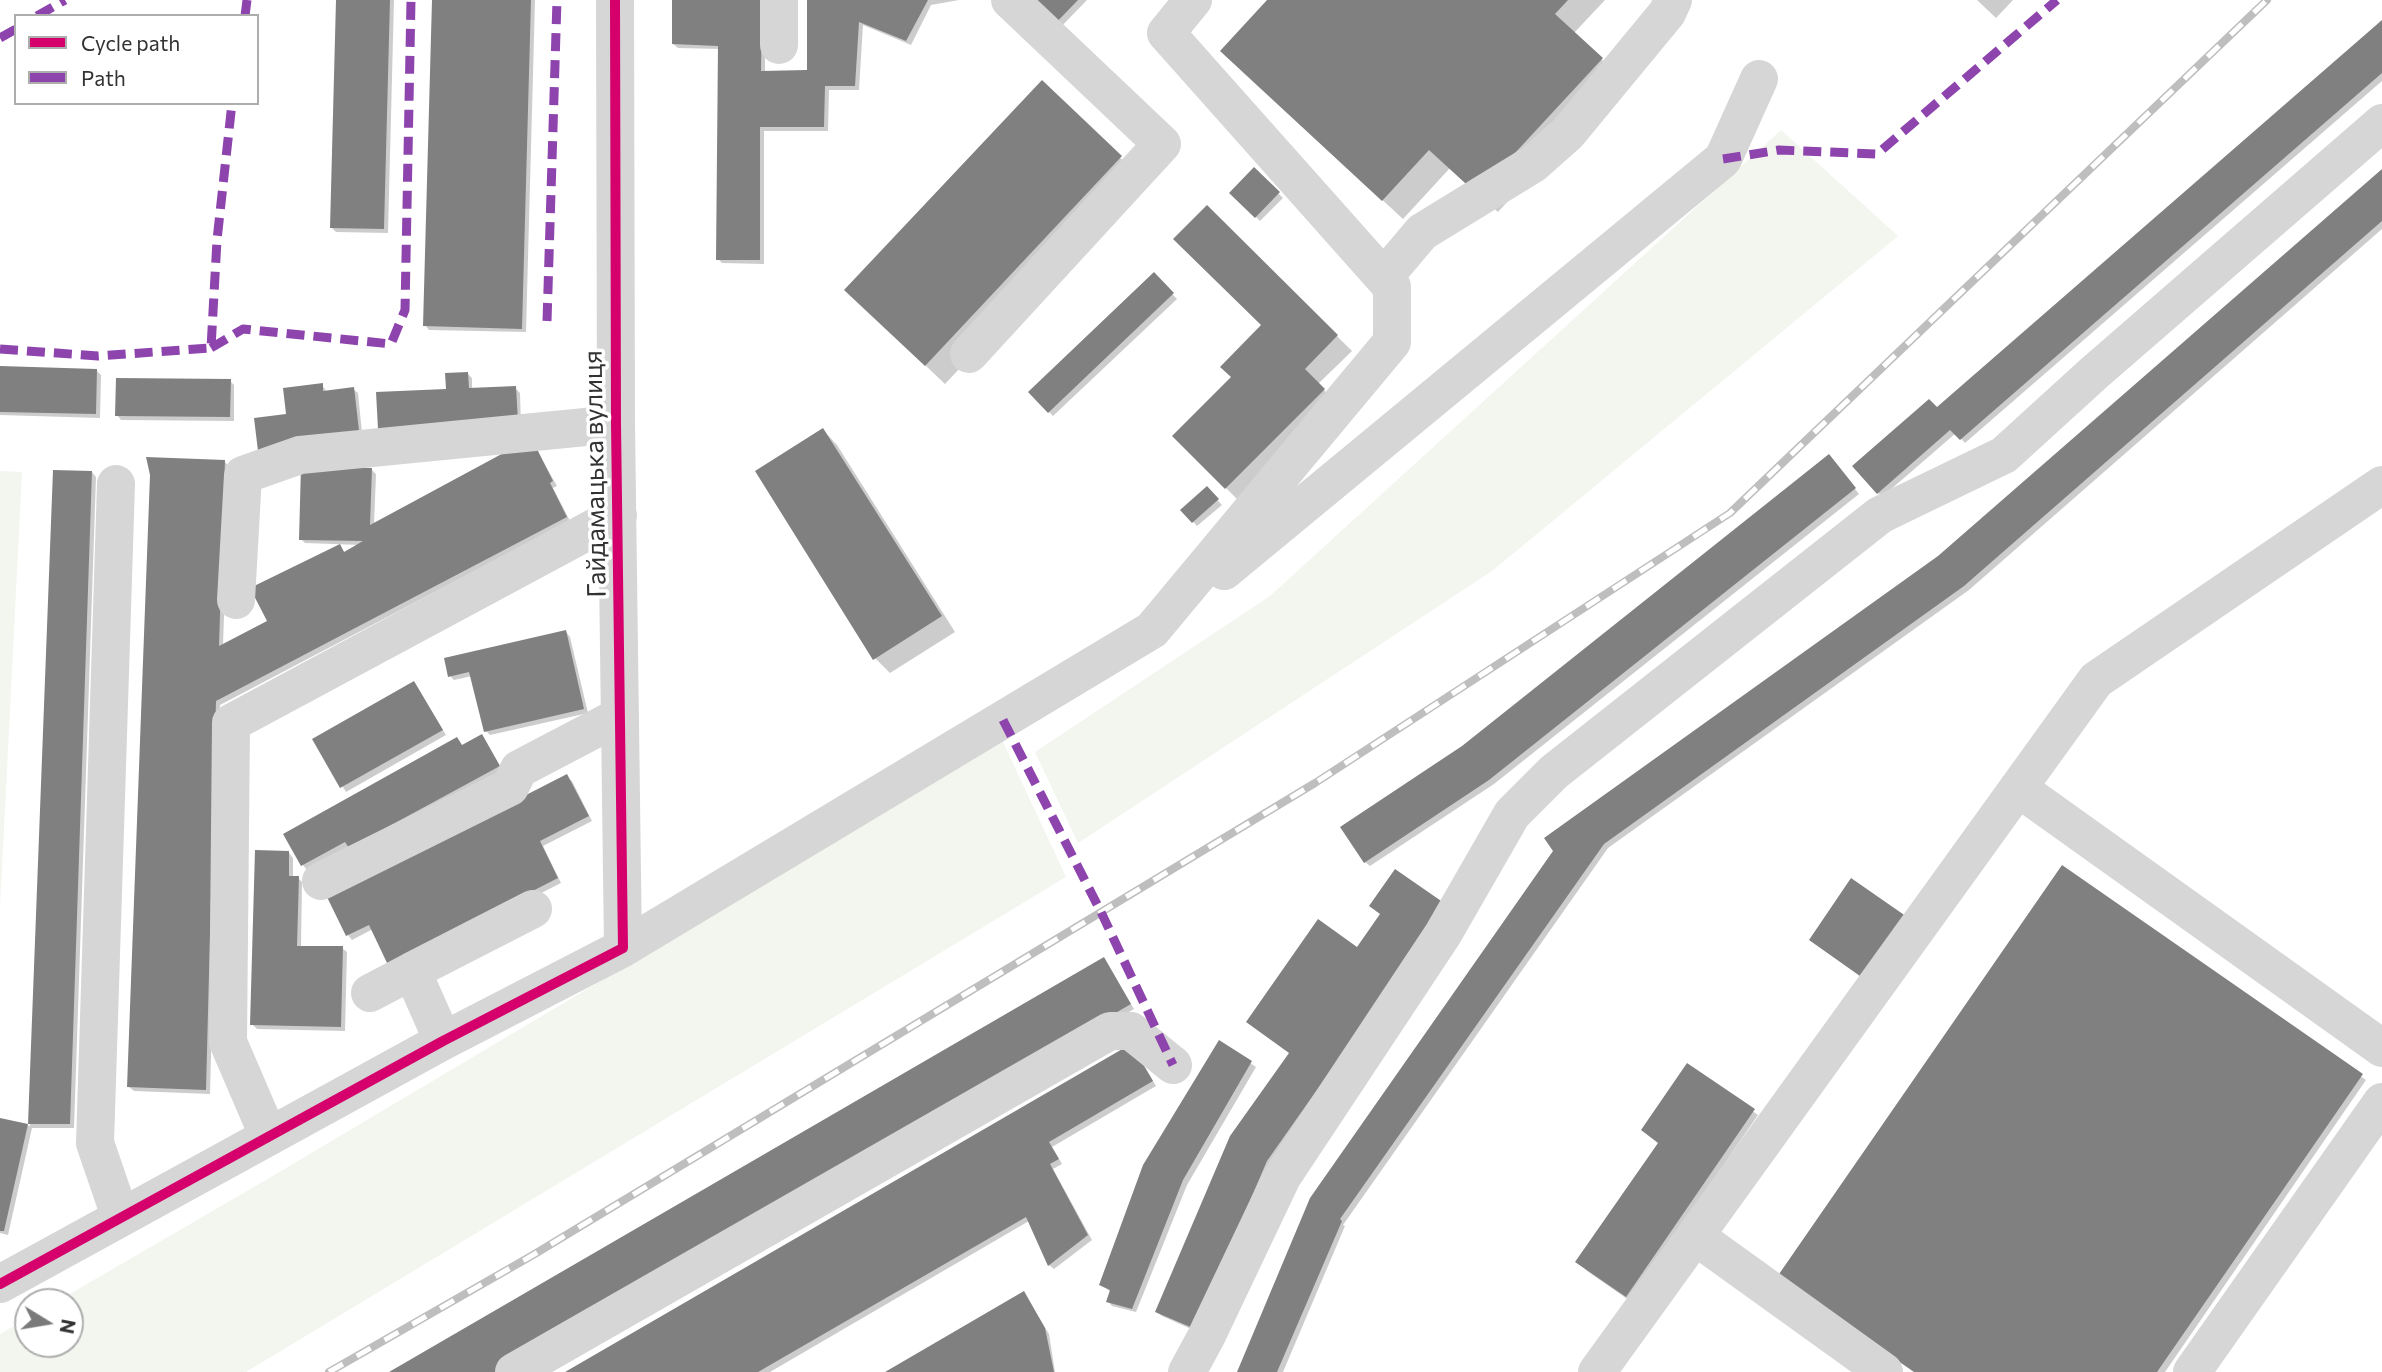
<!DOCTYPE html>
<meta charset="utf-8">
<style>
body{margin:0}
#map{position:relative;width:2382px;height:1372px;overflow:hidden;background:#fff;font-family:Commissioner,sans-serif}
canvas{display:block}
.legend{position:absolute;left:14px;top:14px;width:245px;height:91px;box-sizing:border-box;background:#fff;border:2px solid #adadad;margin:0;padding:9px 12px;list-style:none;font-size:21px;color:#323232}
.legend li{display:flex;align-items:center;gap:14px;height:35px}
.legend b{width:35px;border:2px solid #adadad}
.north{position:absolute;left:14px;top:1288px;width:70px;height:70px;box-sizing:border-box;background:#fff;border:2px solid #adadad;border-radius:50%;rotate:101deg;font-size:19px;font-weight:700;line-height:28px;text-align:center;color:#323232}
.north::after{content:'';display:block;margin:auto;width:24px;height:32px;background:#7a7a7a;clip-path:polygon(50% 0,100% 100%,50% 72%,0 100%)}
</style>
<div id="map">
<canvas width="2382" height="1372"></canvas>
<ul class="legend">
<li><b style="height:9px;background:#d6006c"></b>Cycle path</li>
<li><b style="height:9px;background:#8e44ad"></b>Path</li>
</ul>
<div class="north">N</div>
</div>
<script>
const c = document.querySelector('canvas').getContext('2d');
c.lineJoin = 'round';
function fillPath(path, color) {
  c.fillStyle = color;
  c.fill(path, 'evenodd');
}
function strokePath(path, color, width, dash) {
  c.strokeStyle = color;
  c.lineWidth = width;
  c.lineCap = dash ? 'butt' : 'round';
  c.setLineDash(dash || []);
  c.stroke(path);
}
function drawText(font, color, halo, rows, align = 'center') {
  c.font = font + ' Commissioner,sans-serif';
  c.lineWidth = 7;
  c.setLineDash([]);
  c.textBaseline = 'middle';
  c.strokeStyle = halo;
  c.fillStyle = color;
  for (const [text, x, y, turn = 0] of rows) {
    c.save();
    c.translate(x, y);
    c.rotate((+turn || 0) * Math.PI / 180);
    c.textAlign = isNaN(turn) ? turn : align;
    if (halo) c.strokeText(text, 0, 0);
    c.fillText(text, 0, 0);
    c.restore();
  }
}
fillPath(new Path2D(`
 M 1781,130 L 1898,236 L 1492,571 L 1078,843 L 1035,752 L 1270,596 Z
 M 0,471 L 22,472 L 0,907 Z
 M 1003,742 L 1066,877 L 246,1372 L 0,1372 L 0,1334 L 28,1318 L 28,1344 L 70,1344 L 70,1302 L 56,1302 L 271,1177 Z`), '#f2f6ee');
fillPath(new Path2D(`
 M 338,0 L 394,0 L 388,233 L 336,232 L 331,227 Z
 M 434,0 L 535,0 L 526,332 L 429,330 L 425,325 Z
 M 674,0 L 765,0 L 765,72 L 808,72 L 809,0 L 959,0 L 931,5 L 911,45 L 863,25 L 859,90 L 829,90 L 828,131 L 764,131 L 764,264 L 722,263 L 718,259 L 720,49 L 678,48 L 673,44 Z
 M 1023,0 L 1087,0 L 1056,32 Z
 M 1269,0 L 1605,0 L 1574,33 L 1621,78 L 1498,212 L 1450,168 L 1403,219 L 1242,70 Z
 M 1977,0 L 2013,0 L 1996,18 Z
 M 2382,22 L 2382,81 L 1965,443 L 1956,433 L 1882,497 L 1878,493 L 1937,409 Z
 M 1042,83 L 1140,177 L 945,384 L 866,309 Z
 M 1254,169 L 1283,198 L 1260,221 L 1232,193 Z
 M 2382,171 L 2382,229 L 1969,590 L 1608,848 L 1343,1225 L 1345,1226 L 1283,1372 L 1238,1372 L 1555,851 L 1939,558 Z
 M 1207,207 L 1352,351 L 1318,384 L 1338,404 L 1241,503 L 1174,436 L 1233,377 L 1263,325 Z
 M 1154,275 L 1177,299 L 1053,416 L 1030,392 Z
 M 0,368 L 96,370 L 101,375 L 100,418 L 0,415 Z
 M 467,373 L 472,378 L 472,390 L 515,388 L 520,393 L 521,426 L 448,391 Z
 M 230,381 L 234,385 L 234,421 L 121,420 L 117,415 Z
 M 322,385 L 327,392 L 353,389 L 358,393 L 363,443 L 288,415 Z
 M 823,430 L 837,445 L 955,632 L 890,673 L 875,658 Z
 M 535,447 L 557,486 L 553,488 L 570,521 L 220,705 L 210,1094 L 134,1091 L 129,1087 L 152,475 L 225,462 L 229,467 L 223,646 L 269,621 L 340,546 L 345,553 L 360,545 L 305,543 L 301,539 L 371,469 L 376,474 L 374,525 Z
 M 1833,461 L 1859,494 L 1494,784 L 1370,866 L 1365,862 L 1463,747 Z
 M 54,471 L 92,472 L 96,477 L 74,1128 L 32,1128 L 8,1235 L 0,1233 L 0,1120 L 30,1126 Z
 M 1207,489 L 1222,505 L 1197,526 L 1183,510 Z
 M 566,632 L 570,637 L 588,713 L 490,735 L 486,731 L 472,676 L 454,680 L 450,676 Z
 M 414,683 L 446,735 L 346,792 L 314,740 Z
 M 482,736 L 503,771 L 307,870 L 303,865 L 286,835 Z
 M 567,777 L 572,781 L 592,821 L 543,846 L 561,883 L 394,968 L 373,929 L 352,940 L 348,935 Z
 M 289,853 L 293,858 L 293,878 L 298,878 L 302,882 L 301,947 L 342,948 L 347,952 L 345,1031 L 257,1029 L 252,1024 Z
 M 2062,867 L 2366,1080 L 2165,1372 L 1915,1372 Z
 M 1446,907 L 1200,1333 L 1162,1316 L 1157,1312 L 1291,1053 L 1357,949 Z
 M 1104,959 L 1134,1009 L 508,1372 L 392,1372 Z
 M 1219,1042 L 1256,1067 L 1187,1185 L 1136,1312 L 1112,1306 L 1108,1301 L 1111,1292 L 1101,1285 Z
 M 1135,1050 L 1156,1086 L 1052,1147 L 1062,1164 L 1053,1169 L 1092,1240 L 1054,1269 L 1049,1265 L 1029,1221 L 770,1372 L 568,1372 Z
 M 1688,1065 L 1758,1115 L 1731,1154 L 1636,1305 L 1587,1271 L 1578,1261 L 1659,1143 Z
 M 1024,1293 L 1049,1334 L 1055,1372 L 889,1372 Z`), '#0003');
fillPath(new Path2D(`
 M 336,0 L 390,0 L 384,229 L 330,228 Z
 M 432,0 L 531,0 L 522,329 L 423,326 Z
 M 672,0 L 762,0 L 761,71 L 807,70 L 807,0 L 928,0 L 906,41 L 859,22 L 855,86 L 825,86 L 824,127 L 760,127 L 760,260 L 716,260 L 718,46 L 672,44 Z
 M 1020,0 L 1078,0 L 1050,29 Z
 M 1267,0 L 1568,0 L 1555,14 L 1603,58 L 1477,194 L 1429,150 L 1382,201 L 1220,51 Z
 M 2382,20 L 2382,73 L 1960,440 L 1950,430 L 1877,494 L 1852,466 L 1929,399 L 1937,407 Z
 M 1042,80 L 1122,156 L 925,366 L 844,290 Z
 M 1254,167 L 1280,192 L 1255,218 L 1229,193 Z
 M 2382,169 L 2382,221 L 1964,586 L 1604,844 L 1340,1219 L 1342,1221 L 1277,1372 L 1237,1372 L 1310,1198 L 1553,851 L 1544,838 L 1938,556 Z
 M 1207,205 L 1338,335 L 1305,369 L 1325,389 L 1225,489 L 1172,436 L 1231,377 L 1220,367 L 1261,325 L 1173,239 Z
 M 1154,272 L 1174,293 L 1048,413 L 1028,392 Z
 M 0,366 L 97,369 L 96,414 L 0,412 Z
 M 468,372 L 469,388 L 516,386 L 518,422 L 378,429 L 376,392 L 446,389 L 445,373 Z
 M 116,378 L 231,379 L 230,417 L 115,416 Z
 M 323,383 L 323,391 L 354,387 L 360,439 L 258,451 L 254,418 L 286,414 L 283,388 Z
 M 823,428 L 942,616 L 873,660 L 755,471 Z
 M 522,443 L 535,445 L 553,481 L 550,483 L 567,517 L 216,701 L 206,1090 L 127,1087 L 150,475 L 146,457 L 225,460 L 219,646 L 267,621 L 250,588 L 340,544 L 344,552 L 363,541 L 299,540 L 301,466 L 372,468 L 370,525 Z
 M 1829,454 L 1856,488 L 1489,780 L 1364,863 L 1340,827 L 1462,746 Z
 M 53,470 L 92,471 L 70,1124 L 28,1124 L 4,1231 L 0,1231 L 0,1118 L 28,1124 Z
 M 1207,486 L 1219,499 L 1192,523 L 1180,510 Z
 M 566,630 L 584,709 L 484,732 L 469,672 L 448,677 L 444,658 Z
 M 414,681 L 443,730 L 340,788 L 312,739 Z
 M 482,734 L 500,766 L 349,848 L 345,842 L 301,866 L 283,834 L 457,737 L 462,745 Z
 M 567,774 L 589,816 L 540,841 L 558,878 L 388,965 L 369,925 L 346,936 L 327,897 Z
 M 255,850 L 289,851 L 289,876 L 299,876 L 297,946 L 343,946 L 341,1027 L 250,1025 Z
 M 2062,865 L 2363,1074 L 2157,1372 L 1914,1372 L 1777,1277 Z
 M 1395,869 L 1447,905 L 1267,1161 L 1195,1329 L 1155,1312 L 1230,1136 L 1289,1053 L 1246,1022 L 1318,919 L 1357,947 L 1380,914 L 1369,906 Z
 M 1851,878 L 1910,919 L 1867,981 L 1809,940 Z
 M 1104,957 L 1131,1004 L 496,1372 L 389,1372 Z
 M 1219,1040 L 1252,1061 L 1183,1180 L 1132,1309 L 1106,1302 L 1110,1290 L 1099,1285 L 1143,1165 Z
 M 1131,1044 L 1153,1081 L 1049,1142 L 1059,1159 L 1050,1164 L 1088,1235 L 1048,1266 L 1026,1217 L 758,1372 L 565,1372 Z
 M 1687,1063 L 1755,1109 L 1626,1297 L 1575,1262 L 1658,1143 L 1641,1130 Z
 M 1024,1291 L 1045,1328 L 1054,1372 L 885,1372 Z`), '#808080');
strokePath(new Path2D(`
 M 615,0 L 616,424 L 623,948
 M 779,45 L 779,0
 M 1384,277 L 1422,232 L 1533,164 L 1568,133 L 1667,13 L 1673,0
 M 969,354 L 1162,144 L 1010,0
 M 116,484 L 95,1143 L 120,1216
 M 1224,571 L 1723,159 L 1759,79
 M 236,600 L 243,475 L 300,455 L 616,424
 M 2018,788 L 2382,1048
 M 321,881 L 510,787 L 519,769 L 620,716
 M 370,993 L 412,971
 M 443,1041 L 412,971 L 533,909
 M 268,1135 L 228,1042 L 231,723 L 618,515
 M 1695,1236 L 1884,1372
 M 0,1284 L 443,1041 L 623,948 L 1152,630 L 1392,342 L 1392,287 L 1166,33 L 1193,0
 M 514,1372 L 1110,1031 L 1131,1031 L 1173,1065
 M 1187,1372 L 1206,1337 L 1282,1177 L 1443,934 L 1512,814 L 1554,772 L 1880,515 L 2004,455 L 2094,373 L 2382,123
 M 1597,1372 L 2096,680 L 2382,485
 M 2192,1372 L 2382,1102`), '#d6d6d6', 38);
const rail = new Path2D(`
 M 329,1372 L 533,1255 L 1315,783 L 1730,513 L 2267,0`);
strokePath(rail, '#bebebe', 8);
strokePath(rail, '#fff', 5, [16]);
strokePath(new Path2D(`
 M 37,16 L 65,0
 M 245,16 L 247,0
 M 0,38 L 16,29
 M 1723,159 L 1779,150 L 1877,154 L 2057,0
 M 547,321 L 557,0
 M 211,348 L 243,329 L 391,344 L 405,310 L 411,0
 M 0,349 L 98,356 L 211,348 L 217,240 L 232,103
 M 1003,720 L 1101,912 L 1173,1065`), '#8e44ad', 9, [18, 9]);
strokePath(new Path2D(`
 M 0,1284 L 443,1041 L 623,948 L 616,424 L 615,0`), '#d6006c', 10);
drawText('26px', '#323232', '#fff', [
 ["Гайдамацька вулиця",595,474,-91]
]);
</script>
